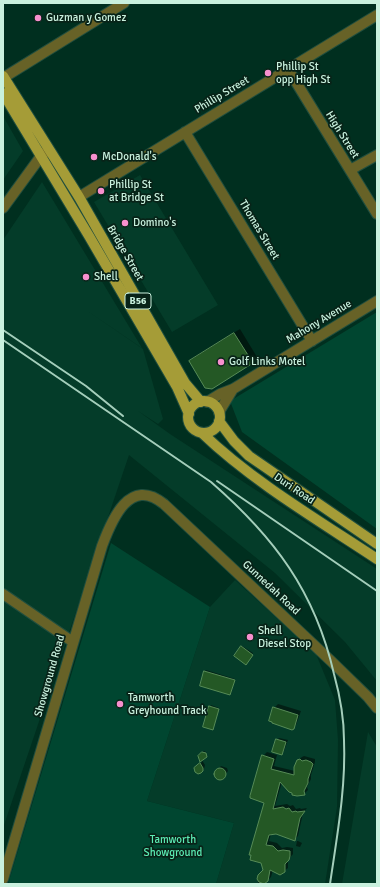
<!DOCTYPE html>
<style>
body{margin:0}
#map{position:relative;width:380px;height:887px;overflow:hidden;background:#002f1f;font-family:Signika,sans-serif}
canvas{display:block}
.frame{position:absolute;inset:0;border:4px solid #c9f1de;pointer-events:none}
</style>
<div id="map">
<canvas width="380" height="887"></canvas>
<div class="frame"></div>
</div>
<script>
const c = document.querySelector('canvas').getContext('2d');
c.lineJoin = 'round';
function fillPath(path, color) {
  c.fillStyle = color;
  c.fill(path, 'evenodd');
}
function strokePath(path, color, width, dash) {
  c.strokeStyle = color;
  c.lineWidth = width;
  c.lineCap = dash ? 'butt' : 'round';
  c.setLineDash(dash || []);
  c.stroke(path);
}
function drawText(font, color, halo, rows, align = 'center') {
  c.font = font + ' Signika,sans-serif';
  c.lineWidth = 3.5;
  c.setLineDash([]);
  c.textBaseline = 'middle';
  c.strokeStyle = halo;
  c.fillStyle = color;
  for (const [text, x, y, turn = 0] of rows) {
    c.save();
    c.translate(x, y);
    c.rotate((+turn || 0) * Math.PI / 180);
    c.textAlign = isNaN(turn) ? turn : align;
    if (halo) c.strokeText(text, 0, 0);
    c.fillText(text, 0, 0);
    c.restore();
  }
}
fillPath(new Path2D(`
 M 3,116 L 23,151 L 3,180 Z
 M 140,175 L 218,305 L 172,332 L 94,202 Z
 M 42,182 L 142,348 L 83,308 L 143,349 L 163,419 L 158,424 L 138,411 L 170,434 L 377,569 L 377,681 L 345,642 L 275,573 L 129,455 L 3,828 L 3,240 Z
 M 235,580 L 316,654 L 335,700 L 338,740 L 337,807 L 325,884 L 216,884 L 234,823 L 147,801 L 210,607 Z
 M 368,732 L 377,747 L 377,884 L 342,884 Z`), '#043c29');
fillPath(new Path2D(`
 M 377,312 L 377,529 L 242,432 L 230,401 Z
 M 111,543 L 210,607 L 147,801 L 234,823 L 216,884 L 8,884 Z`), '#004630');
fillPath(new Path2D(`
 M 240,329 L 257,357 L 252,363 L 191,361 L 196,356 Z
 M 242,646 L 253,653 L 246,663 L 235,656 Z
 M 206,670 L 235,679 L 231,693 L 230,694 L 205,671 Z
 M 278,704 L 301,711 L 296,725 L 292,728 L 274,708 Z
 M 211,705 L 219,708 L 213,728 L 204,726 Z
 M 279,738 L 288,740 L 284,751 L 281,754 L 277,740 Z
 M 204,751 L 206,752 L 206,756 L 202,760 L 205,765 L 204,769 L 202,771 L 195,767 L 202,762 L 200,754 Z
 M 267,752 L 277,755 L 274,766 L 295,771 L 298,760 L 302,757 L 304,756 L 315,759 L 315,762 L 311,775 L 311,779 L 307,787 L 308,790 L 304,794 L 282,782 L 275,806 L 287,804 L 290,806 L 293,805 L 296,809 L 300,808 L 301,809 L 307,808 L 303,813 L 298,836 L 295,839 L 277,833 L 271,834 L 269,841 L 277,843 L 282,848 L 287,847 L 293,848 L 293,854 L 288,860 L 288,868 L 284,871 L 273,870 L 271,877 L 264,884 L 258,884 L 259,875 L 264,870 L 266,802 L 263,756 Z
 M 221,766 L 227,768 L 228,771 L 222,778 L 219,779 L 216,777 L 215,773 Z
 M 297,841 L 298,841 L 302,843 L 300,847 L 296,846 Z`), '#0007');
const building = new Path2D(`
 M 234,333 L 253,363 L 212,389 L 205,388 L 189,361 Z
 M 241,646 L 253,655 L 246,665 L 234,656 Z
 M 204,671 L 235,680 L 230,695 L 200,686 Z
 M 209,706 L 219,709 L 213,730 L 203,727 Z
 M 273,707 L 298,715 L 294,729 L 292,730 L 272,723 L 272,722 L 269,721 Z
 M 276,739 L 286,742 L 282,755 L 272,752 Z
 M 202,752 L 206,753 L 207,757 L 200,762 L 198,756 Z
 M 262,755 L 274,759 L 271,769 L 294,775 L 294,767 L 297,760 L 300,759 L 302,761 L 306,760 L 311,762 L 313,764 L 308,779 L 308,783 L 304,791 L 305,795 L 297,796 L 292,795 L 292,793 L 289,792 L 280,782 L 273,809 L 283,807 L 286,809 L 289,808 L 292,812 L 296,811 L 297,812 L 305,811 L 300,818 L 295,841 L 276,834 L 269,835 L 266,845 L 273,846 L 278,851 L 283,850 L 290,851 L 290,856 L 289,860 L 285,864 L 285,872 L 280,875 L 270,870 L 268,881 L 264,884 L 259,882 L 257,879 L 258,875 L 263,870 L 261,863 L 250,860 L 251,855 L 249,855 L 264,803 L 250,798 L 250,796 Z
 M 200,763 L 203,768 L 203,771 L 201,773 L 198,774 L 195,772 L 194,768 Z
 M214 774a6 6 0 1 1 12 0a6 6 0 1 1-12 0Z`);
fillPath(building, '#245825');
strokePath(building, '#568b56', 1);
const minor = new Path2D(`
 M 288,69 L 377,214
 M 3,78 L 124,3
 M 185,132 L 312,341
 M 350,170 L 377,155
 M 79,197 L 377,15
 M 3,208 L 41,156 L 47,151
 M 207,402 L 220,394 L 233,389 L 377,301
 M 219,412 L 233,389
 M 3,594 L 73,642
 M 3,879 L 102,546 C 112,519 130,476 164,504 L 331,661 L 368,697 L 377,708`);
const major = new Path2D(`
 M 3,76 L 79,197 L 185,383 L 201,402
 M 3,93 L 89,236 L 177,387 L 189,414
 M188 417a16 16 0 1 1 32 0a16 16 0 1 1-32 0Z
 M 219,421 L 234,441 L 249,456 L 377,544
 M 202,433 C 252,481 318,520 377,559`);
strokePath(minor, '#204e3e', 12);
strokePath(major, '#204e3e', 12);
strokePath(minor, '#676227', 10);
strokePath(major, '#a59c37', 10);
strokePath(new Path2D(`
 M 3,330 L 86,386 L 123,416
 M 3,340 L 211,482 C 274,537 315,591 334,674 C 340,696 344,717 344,740 C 346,788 337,836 330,884
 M 217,481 L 377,591`), '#a4cebb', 2);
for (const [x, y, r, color] of [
 [38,18,4,"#f790ce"],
 [268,73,4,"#f790ce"],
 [94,157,4,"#f790ce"],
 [101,191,4,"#f790ce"],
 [125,223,4,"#f790ce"],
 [86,277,4,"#f790ce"],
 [221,362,4,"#f790ce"],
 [250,637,4,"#f790ce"],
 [120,704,4,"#f790ce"]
]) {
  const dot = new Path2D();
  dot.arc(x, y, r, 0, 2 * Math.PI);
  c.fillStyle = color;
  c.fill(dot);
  strokePath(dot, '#082318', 1.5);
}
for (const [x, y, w] of [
 [138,301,26]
]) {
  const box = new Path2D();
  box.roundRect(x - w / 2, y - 8, w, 16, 3);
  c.fillStyle = '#082318';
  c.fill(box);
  strokePath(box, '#c9f1de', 1);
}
drawText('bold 10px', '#c9f1de', null, [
 ["B56",138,301]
]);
drawText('11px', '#c9f1de', '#082318', [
 ["Guzman y Gomez",46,18],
 ["Phillip St",276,67],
 ["opp High St",276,80],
 ["McDonald's",102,157],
 ["Phillip St",109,185],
 ["at Bridge St",109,198],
 ["Domino's",133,223],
 ["Shell",94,277],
 ["Golf Links Motel",229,362],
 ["Shell",258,631],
 ["Diesel Stop",258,644],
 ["Tamworth",128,698],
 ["Greyhound Track",128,711]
], 'left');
drawText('11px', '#c9f1de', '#082318', [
 ["Phillip Street",222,95,-31],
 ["High Street",342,135,58],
 ["Thomas Street",259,230,59],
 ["Bridge Street",125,253,60],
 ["Mahony Avenue",319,322,-31],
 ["Duri Road",294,489,34],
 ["Gunnedah Road",271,588,43],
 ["Showground Road",50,676,-74]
]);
drawText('11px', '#5cecb4', '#082318', [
 ["Tamworth",173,840],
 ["Showground",173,853]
]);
</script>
